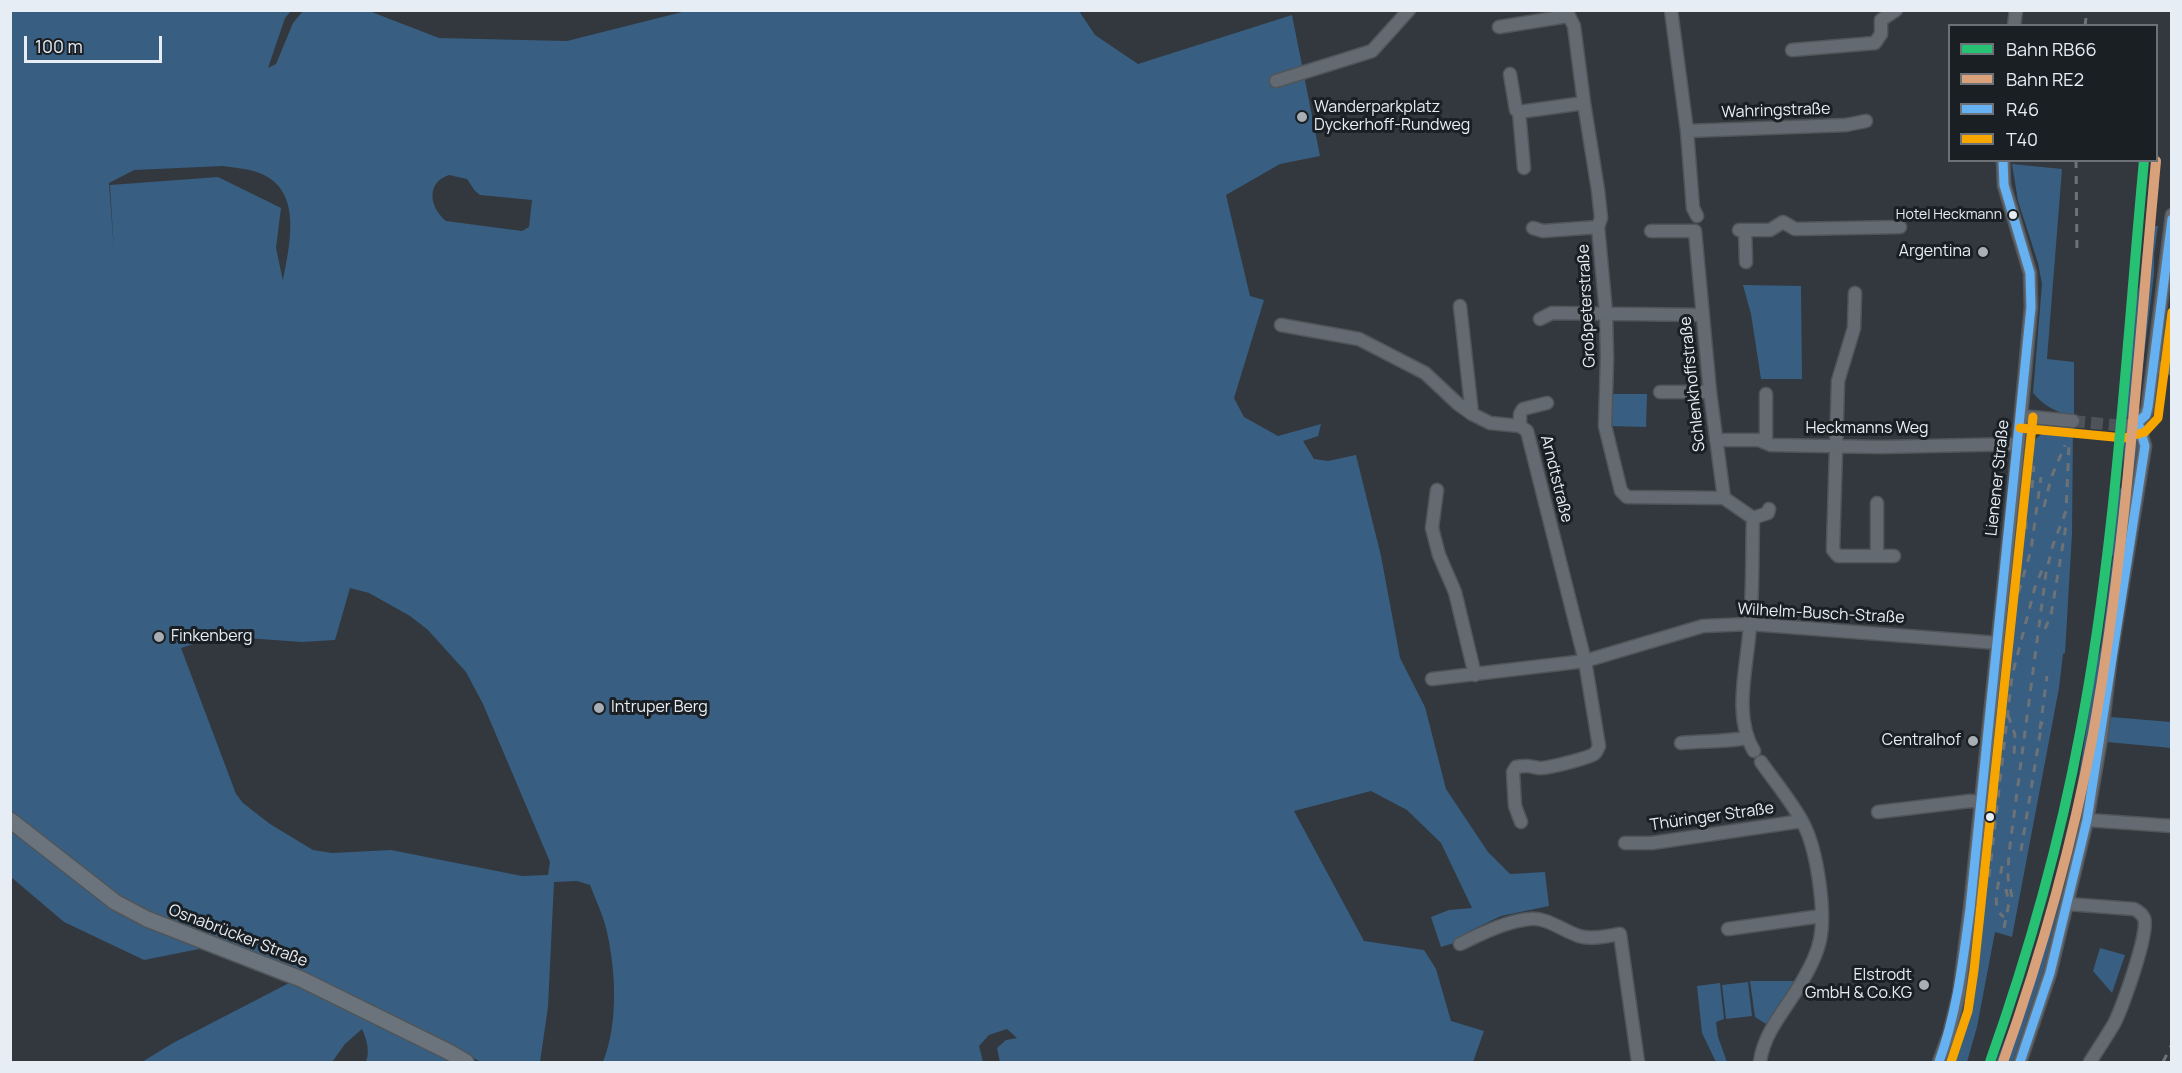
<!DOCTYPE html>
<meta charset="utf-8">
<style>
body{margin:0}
#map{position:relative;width:2182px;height:1073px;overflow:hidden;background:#32383e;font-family:Manrope,sans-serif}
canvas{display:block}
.frame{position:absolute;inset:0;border:12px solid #e6edf4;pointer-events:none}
.legend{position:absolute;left:1948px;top:24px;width:210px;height:138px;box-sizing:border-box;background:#1a1f24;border:2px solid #6c7177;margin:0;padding:8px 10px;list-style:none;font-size:18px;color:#e6edf4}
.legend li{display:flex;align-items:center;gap:12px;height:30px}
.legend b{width:30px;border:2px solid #6c7177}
.scale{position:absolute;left:24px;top:36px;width:138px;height:27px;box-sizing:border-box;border:3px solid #e6edf4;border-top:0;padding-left:8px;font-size:18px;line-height:21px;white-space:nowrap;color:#e6edf4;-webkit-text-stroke:4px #1a1f24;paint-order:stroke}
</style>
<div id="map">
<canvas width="2182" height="1073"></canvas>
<div class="frame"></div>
<ul class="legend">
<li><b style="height:8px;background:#26c172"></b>Bahn RB66</li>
<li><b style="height:8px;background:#d9a179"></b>Bahn RE2</li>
<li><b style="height:8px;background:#66b1f2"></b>R46</li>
<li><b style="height:8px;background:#f7a600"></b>T40</li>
</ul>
<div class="scale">100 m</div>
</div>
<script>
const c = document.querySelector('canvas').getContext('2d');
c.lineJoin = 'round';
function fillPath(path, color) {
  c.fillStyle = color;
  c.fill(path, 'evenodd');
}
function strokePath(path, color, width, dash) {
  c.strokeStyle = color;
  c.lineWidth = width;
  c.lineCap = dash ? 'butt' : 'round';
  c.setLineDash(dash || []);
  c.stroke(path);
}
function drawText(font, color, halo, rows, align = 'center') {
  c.font = font + ' Manrope,sans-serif';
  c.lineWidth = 6;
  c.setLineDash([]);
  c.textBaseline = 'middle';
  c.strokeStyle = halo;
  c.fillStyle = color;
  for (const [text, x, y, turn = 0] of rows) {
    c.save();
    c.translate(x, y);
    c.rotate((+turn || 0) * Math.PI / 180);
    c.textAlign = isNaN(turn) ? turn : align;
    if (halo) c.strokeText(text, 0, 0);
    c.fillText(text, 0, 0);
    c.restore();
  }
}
fillPath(new Path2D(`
 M 690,10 L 1079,11 L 1095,35 L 1138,64 L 1292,15 L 1320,156 L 1280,164 L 1226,195 L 1250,296 L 1264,300 L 1234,398 L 1244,417 L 1278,436 L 1321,424 L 1318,436 L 1303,441 L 1314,459 L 1328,461 L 1356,455 L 1381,556 L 1400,658 L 1425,707 L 1446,789 L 1488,852 L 1510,874 L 1545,872 L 1549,906 L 1501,916 L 1470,931 L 1454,943 L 1441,947 L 1431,917 L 1449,910 L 1472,908 L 1441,843 L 1407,810 L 1371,791 L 1294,811 L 1364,941 L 1424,950 L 1436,969 L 1451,1021 L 1484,1031 L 1473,1062 L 1000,1062 L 997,1048 L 1006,1040 L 1017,1038 L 1007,1029 L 989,1035 L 979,1046 L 983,1062 L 603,1062 C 619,1022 616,966 605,924 C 601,911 595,898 590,885 L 577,881 L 554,882 L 548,1007 L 540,1062 L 481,1062 L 302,971 L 229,946 L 204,948 L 144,960 L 64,922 L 11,877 L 10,11 L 291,11 L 285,18 L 268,68 L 276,64 L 293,23 L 303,11 L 369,11 L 439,38 L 567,41 ZM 223,166 C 237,168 252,169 264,175 C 303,194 289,248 283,281 L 276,248 L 281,208 L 218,177 L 110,185 L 114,251 L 109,183 L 134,170 ZM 449,175 L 467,179 L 475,191 L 480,195 L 532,200 L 529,227 L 522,231 L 446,221 C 430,208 425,183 449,175 ZM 350,588 L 369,593 L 410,616 L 428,630 L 466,672 L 483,704 L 550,862 L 548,875 L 522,876 L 391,850 L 332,853 L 313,850 L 270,824 L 243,803 L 236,794 L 181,648 L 218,636 L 302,642 L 335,640 Z
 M 2012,164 L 2062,169 L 2047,359 L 2074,362 L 2074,416 C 2057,413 2044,406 2033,393 L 2042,284 L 2038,263 L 2018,201 Z
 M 2151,184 L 2159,185 L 2154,226 L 2158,226 L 2154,255 L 2154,274 L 2138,405 L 2132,415 L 2125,418 L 2135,303 L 2139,287 Z
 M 1743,285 L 1801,286 L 1802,379 L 1761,379 L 1751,314 Z
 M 1610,394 L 1647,394 L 1646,427 L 1609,426 Z
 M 2073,428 L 2072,534 L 2065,653 L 2063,654 L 2059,688 L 2012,937 L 1995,932 L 1977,1027 L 1967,1062 L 1949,1062 L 1965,1015 L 1972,970 L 2026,450 C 2042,430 2048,429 2073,428 Z
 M 2124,432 L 2134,433 L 2138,438 L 2139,447 L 2083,820 L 2046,970 L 2015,1062 L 1996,1062 L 2030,977 L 2053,893 L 2075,801 L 2097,661 L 2101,647 L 2113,556 L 2110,555 L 2118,489 L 2123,488 Z
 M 2111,717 L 2171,722 L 2171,748 L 2107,742 Z
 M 2100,948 L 2125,955 L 2112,993 L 2093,971 Z
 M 1750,981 L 1794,981 L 1766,1024 L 1755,1017 Z
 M 291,982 L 451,1062 L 366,1062 C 370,1051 367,1040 362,1029 L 345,1044 L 332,1062 L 142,1062 L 173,1043 Z
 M 1748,982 L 1752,1016 L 1726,1019 L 1722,985 Z
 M 1720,983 L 1724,1019 L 1716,1022 L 1718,1037 L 1727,1062 L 1716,1062 L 1702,1033 L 1697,986 Z`), '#385e81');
strokePath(new Path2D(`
 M 2073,421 L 2124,426`), '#4d5359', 12, [12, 6]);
const minor = new Path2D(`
 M 1566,10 L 1574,26 L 1584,103 L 1598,190 L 1601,218 L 1598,227 L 1606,313 L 1607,359 L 1605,426 L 1621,491 L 1627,497 L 1724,498
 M 1671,10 L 1687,131 L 1693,208 L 1697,216
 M 2014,26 L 2016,10
 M 1499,27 L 1568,16
 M 1792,50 L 1875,43 L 1881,34 L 1881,20 L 1896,10
 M 1510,74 L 1516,110 L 1519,112 L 1584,103
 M 1276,81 L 1372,51 L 1409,10
 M 1519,112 L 1524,168
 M 1687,131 L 1846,125 L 1866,121
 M 1533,228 L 1543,231 L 1598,227
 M 1739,230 L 1770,230 L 1783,222 L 1795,229 L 1900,227
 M 1745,230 L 1746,262
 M 1651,231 L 1695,231 L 1710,392 L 1724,498 L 1753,518 C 1752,553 1753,589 1750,624 C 1748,665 1732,715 1754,751
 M 1855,293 L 1854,328 L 1838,381 L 1833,550 L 1838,556 L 1894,556
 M 1460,306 L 1472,414
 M 1540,319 L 1552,313 L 1702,315
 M 1281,325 L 1359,339 L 1425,373 L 1458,404 L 1472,414 L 1490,423 L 1520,426 L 1527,431 L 1585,661 L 1599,746 C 1597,750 1597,752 1594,754 C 1588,758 1546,769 1539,768 C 1529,766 1527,765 1516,767 L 1513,772 L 1515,806 L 1521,822
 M 2153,367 L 2172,368
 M 1660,392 L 1710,392
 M 1766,394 L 1766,443
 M 2021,416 L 2073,421
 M 1520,426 L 1520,414 L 1523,409 L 1547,403
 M 2124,426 C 2137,424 2145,420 2148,407 L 2172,215
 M 1716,440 L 1759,440 L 1771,445 L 1881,447 L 2018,444
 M 1437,490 L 1432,528 L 1439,555 L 1455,592 L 1475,675
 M 1877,503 L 1877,555
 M 1753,518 L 1768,513 L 1769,509
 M 1432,679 L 1585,661 L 1703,626 L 1750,624 L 1998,643
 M 1681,743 C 1703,741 1724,742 1746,738
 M 1878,812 L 1970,801 L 1981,802
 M 2087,820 L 2172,826
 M 1625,843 L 1652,843 L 1802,821
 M 2068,904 L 2134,909 C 2138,911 2142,914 2144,918 C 2150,932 2122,1007 2115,1022 C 2107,1036 2098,1049 2090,1062
 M 1728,929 L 1821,916
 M 1460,944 C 1481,934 1506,921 1530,919 C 1547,917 1563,931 1579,936 C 1591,940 1607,936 1620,934 L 1638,1062
 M 1760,1062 C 1764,1030 1789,1006 1804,978 C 1811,966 1817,954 1820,940 C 1826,911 1817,849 1803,823 C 1792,802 1775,782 1761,762
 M 1939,1062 L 1949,1035 L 1959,994 L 1970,909 L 2017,457 L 2031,307 L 2030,273 L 2004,185 L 2003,160
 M 2020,1062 L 2050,973 L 2087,820 L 2101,738 L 2111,656 L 2145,446 L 2138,422`);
const major = new Path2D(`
 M 10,820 L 115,902 L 147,919 L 301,979 L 449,1052 L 466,1062`);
strokePath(minor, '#50555a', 15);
strokePath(major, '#50555a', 18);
strokePath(minor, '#636a71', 12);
strokePath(major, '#6b747c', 15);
strokePath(new Path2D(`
 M 2085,26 L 2087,10
 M 2076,160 L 2077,254
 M 2032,488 L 2034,466
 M 2044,507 L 2051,478 L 2065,445
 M 2026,529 L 2026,522
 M 2014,608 L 2031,550 L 2041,477
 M 2045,629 L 2051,615 L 2066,526
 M 2011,633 L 2015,609
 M 2008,715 L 2015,735 L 2014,756
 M 2040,729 L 2047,676
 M 2021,851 L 2042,722
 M 2002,866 C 2000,881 1989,908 2004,917
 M 1989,877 L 2012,676 L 2035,587 L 2042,570
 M 2012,897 L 2008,878 L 2009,853 L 2046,573 L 2053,545 L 2066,511 L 2069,445
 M 2004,928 L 2009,903 L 2006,889
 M 2163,1062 L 2172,1044`), '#6d7277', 3, [8, 8]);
strokePath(new Path2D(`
 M 2138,422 L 2146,415 L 2148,407 L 2172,219
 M 1939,1062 C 1957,1012 1963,961 1970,909 L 2031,307 L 2030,273 L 2004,185 L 2003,160
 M 2020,1062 L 2050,973 L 2087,820 L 2145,446 L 2138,422`), '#66b1f2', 9);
strokePath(new Path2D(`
 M 2020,428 L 2124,438 L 2145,432 L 2158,418 L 2172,312
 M 1951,1062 L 1968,1011 L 1974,970 L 2033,417`), '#f7a600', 9);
strokePath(new Path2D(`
 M 1990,1062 C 2028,955 2059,846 2080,733 C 2116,545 2126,351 2144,160`), '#26c172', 10);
strokePath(new Path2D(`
 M 2003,1062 C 2041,955 2072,846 2093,734 C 2127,545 2138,352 2156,161`), '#d9a179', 10);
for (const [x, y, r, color] of [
 [1302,117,6,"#a7aeb4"],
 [2013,215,5,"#e6edf4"],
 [1983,252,6,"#a7aeb4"],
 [159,637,6,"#a7aeb4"],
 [599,708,6,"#a7aeb4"],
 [1973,741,6,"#a7aeb4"],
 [1990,817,5,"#e6edf4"],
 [1924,985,6,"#a7aeb4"]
]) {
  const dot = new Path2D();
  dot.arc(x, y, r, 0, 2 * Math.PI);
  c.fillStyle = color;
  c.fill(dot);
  strokePath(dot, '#1a1f24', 2);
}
drawText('14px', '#e6edf4', '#1a1f24', [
 ["Hotel Heckmann",2002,215]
], 'right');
drawText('16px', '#e6edf4', '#1a1f24', [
 ["Wanderparkplatz",1314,108],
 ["Dyckerhoff-Rundweg",1314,126],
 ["Argentina",1971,252,"right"],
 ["Finkenberg",171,637],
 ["Intruper Berg",611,708],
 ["Centralhof",1961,741,"right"],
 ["Elstrodt",1912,976,"right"],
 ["GmbH & Co.KG",1912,994,"right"]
], 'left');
drawText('16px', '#e6edf4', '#1a1f24', [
 ["Wahringstraße",1776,111,-2],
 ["Großpeterstraße",1587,306,-93],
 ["Schlenkhoffstraße",1693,384,-96],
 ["Heckmanns Weg",1867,429],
 ["Lienener Straße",1998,478,-84],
 ["Arndtstraße",1556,479,76],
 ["Wilhelm-Busch-Straße",1821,614,3],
 ["Thüringer Straße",1712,817,-8],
 ["Osnabrücker Straße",238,936,21]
]);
</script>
